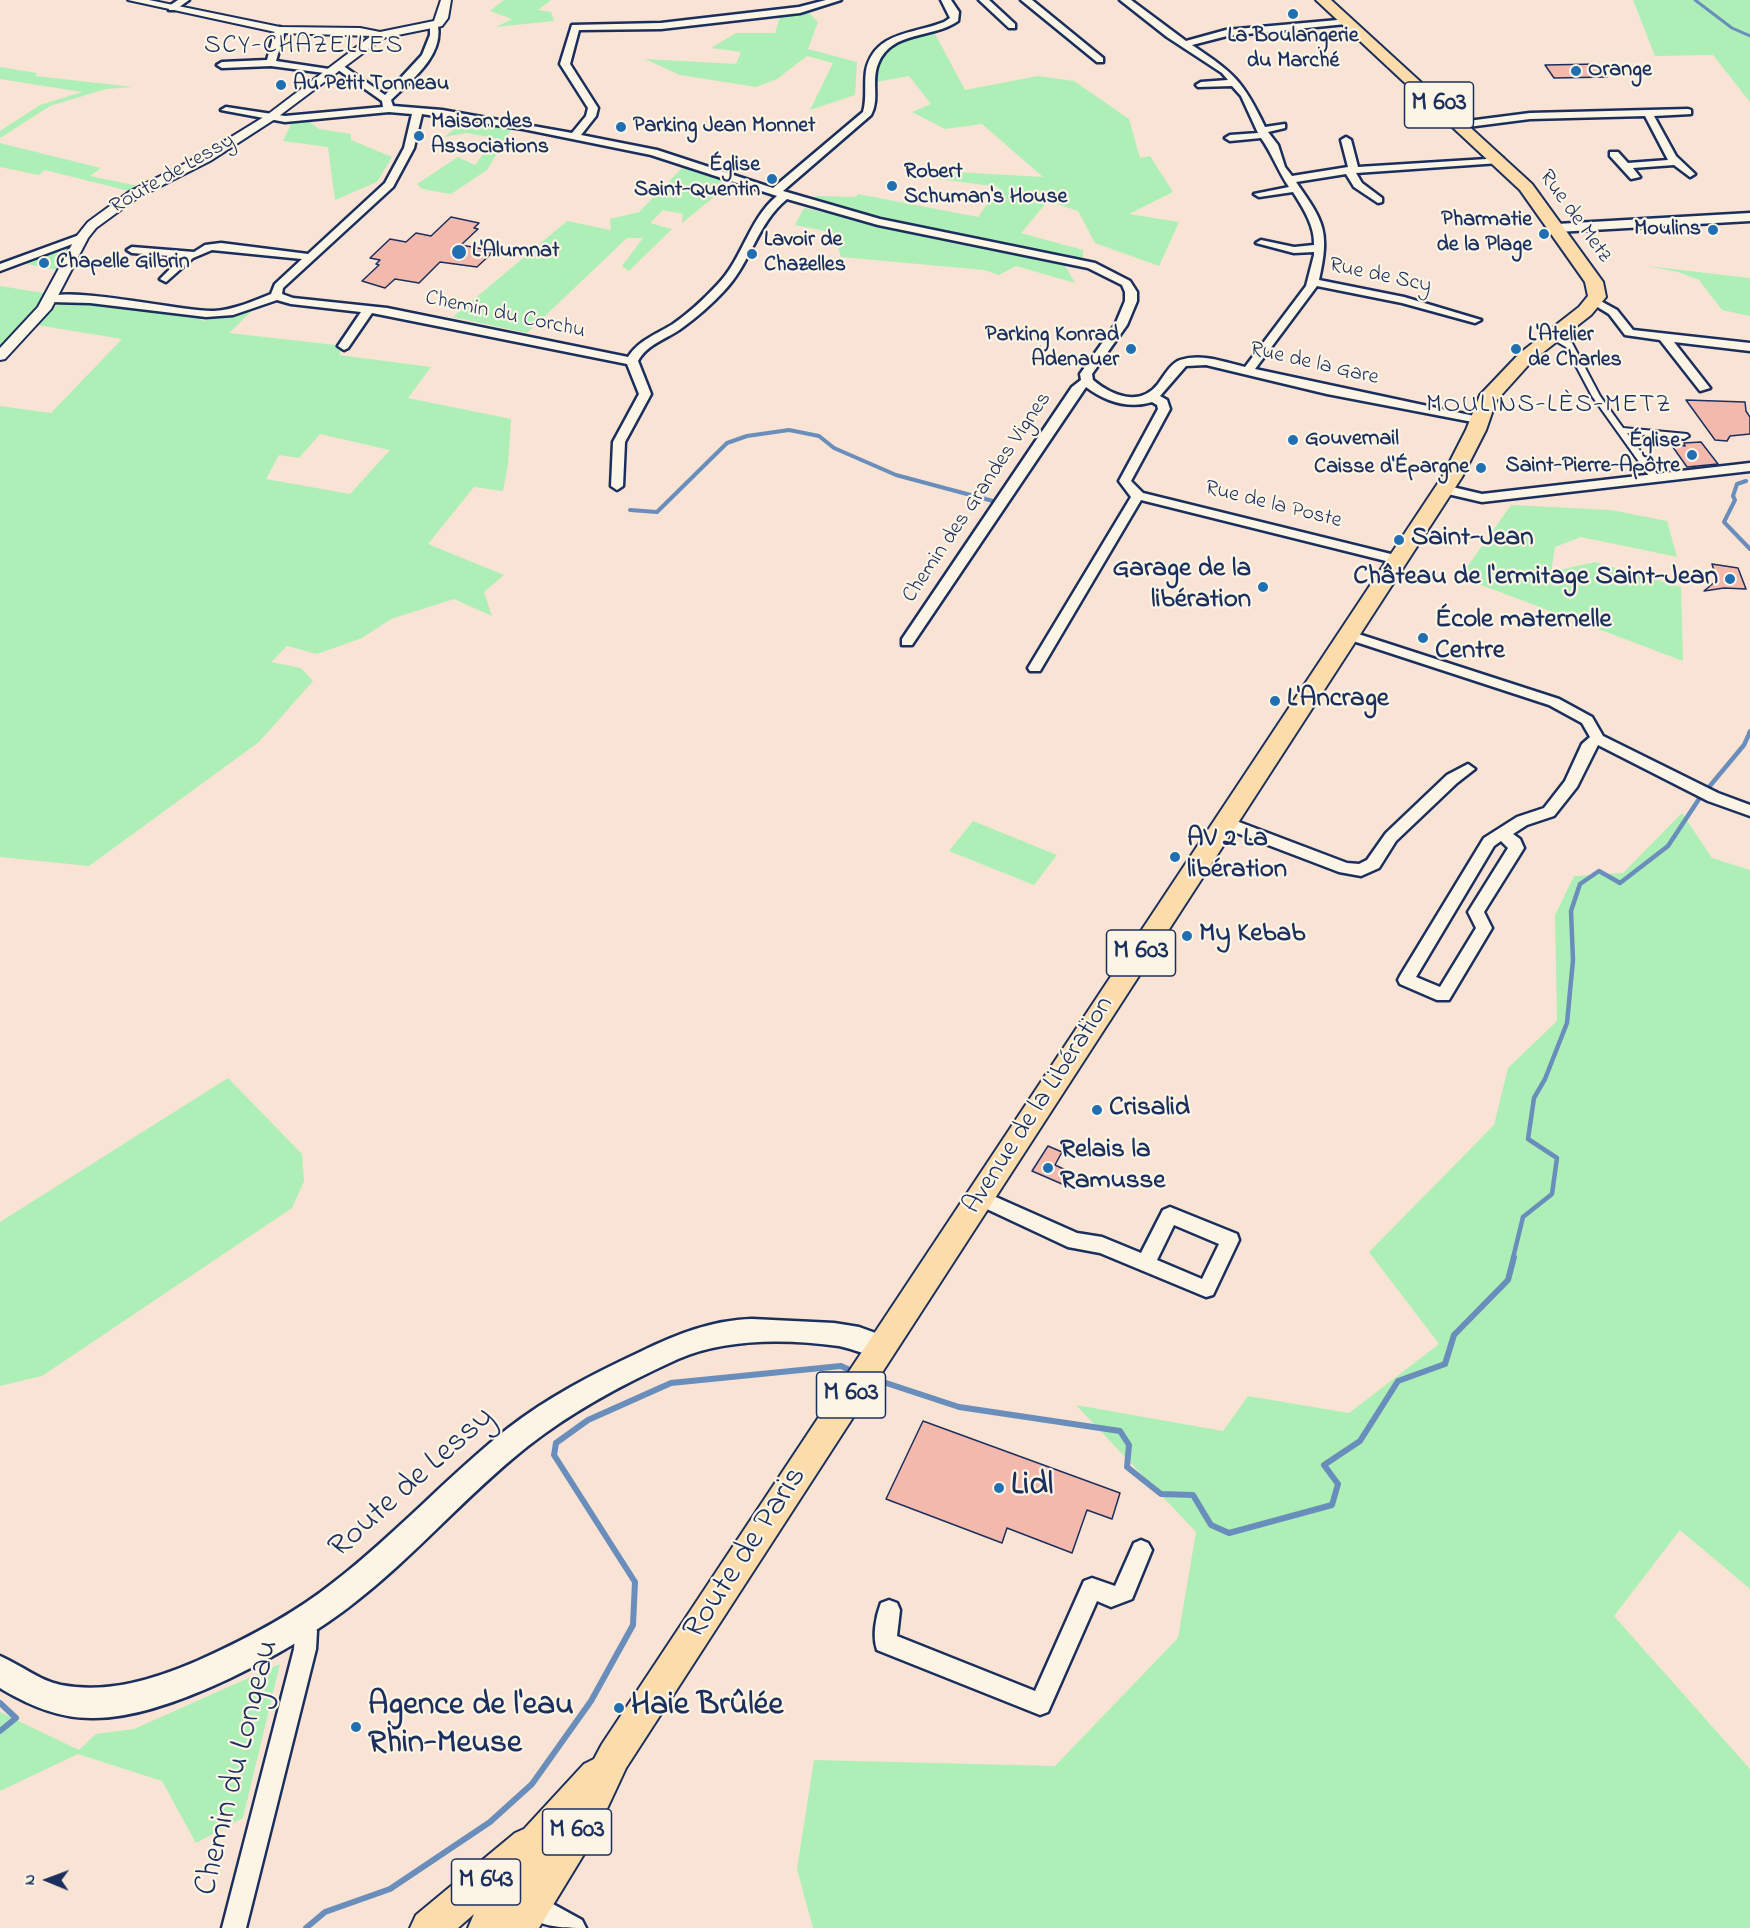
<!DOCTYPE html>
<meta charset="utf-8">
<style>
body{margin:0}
#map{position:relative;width:1750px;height:1928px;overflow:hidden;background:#f9e3d4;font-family:"Indie Flower",sans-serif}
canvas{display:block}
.north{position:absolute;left:18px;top:1850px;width:60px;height:60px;-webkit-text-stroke:4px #fcf5e5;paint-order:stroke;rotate:271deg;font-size:16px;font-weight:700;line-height:24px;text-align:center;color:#1b2f5e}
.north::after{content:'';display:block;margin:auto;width:21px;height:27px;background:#1b2f5e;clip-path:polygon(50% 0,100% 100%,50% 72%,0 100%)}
</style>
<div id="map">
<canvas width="1750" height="1928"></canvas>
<div class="north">N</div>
</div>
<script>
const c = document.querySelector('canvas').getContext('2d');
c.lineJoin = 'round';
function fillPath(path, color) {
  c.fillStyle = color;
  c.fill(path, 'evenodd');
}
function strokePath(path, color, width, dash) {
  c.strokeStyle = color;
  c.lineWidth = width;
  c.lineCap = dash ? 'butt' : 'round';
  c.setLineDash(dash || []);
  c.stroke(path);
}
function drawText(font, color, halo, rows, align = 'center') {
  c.font = font + ' "Indie Flower",sans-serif';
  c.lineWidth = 4.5;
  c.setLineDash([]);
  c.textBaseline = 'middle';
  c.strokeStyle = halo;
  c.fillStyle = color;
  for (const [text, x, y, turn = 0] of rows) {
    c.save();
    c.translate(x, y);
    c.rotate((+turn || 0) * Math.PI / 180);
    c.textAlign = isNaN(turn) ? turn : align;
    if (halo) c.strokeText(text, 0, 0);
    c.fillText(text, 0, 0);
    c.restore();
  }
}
fillPath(new Path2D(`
 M 504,0 L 551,0 L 538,10 L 551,12 L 554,21 L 496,27 L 512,19 L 490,11 Z
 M 1633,0 L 1750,0 L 1750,102 L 1713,55 L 1655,56 Z
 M 809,13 L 818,22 L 808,49 L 857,62 L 855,95 L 810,110 L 833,63 L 807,56 L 777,79 L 756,87 L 680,75 L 645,59 L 736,64 L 741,52 L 711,48 L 736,33 L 775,33 L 780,17 Z
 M 934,32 L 965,90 L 1038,76 L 1074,81 L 1129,119 L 1140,158 L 1150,156 L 1173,192 L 1129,214 L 1179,222 L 1159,266 L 1095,243 L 1078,211 L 1048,201 L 1021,233 L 1083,250 L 1083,260 L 881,219 L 810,199 L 817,196 L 856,197 L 858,194 L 978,217 L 999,187 L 924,177 L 921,170 L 1043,177 L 982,124 L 945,129 L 912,112 L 931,104 L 909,76 L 871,83 C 888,44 894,42 934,32 Z
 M 0,67 L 37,73 L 35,76 L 133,87 L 106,89 L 50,106 L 0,138 L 0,131 L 40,105 L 82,92 L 0,79 Z
 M 467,120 L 512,128 L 487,170 L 451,194 L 422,189 L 417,184 L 458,157 L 475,165 L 495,138 L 466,133 L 444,137 Z
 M 308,121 L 319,129 L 351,134 L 351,140 L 392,157 L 377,182 L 335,200 L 328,147 L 283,141 L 292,122 Z
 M 0,143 L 101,168 L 90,176 L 143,187 L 133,192 L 45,170 L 39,175 L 0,167 Z
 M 682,168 L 731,183 L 682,223 L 683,214 L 663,210 L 650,223 L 672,229 L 629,271 L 622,266 L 643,238 L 627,238 L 527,333 L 453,317 L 567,221 L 611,230 L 610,219 L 639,212 Z
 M 804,208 L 1063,262 L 1075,283 L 1016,266 L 999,275 L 984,270 L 841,257 L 834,233 L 795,225 Z
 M 67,246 L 72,248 L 61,271 L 22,263 Z
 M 1647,266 L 1750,278 L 1750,316 L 1722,310 L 1699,280 L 1678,272 Z
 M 0,286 L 50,294 L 39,309 L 0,350 Z
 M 64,298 L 191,311 L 203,321 L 257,306 L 229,333 L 344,346 L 339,355 L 431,367 L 408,398 L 511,419 L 508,465 L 503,491 L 474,487 L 428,544 L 504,575 L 484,592 L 492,616 L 454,599 L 391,619 L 362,638 L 317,654 L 287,646 L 271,662 L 301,668 L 313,681 L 259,742 L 89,866 L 0,857 L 0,406 L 51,413 L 122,339 L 37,325 ZM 320,434 L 389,450 L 390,450 L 350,494 L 266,479 L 279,455 L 299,458 Z
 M 1511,505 L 1611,510 L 1667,521 L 1677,557 L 1581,537 L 1555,547 L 1551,572 L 1595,562 L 1681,587 L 1683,661 L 1460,577 Z
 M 1682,813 L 1712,858 L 1750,870 L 1750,1589 L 1680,1530 L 1614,1616 L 1750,1769 L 1750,1928 L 813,1928 L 797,1869 L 814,1760 L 1055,1766 L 1178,1638 L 1196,1532 L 1076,1405 L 1223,1431 L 1248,1396 L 1349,1413 L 1439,1344 L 1369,1252 L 1494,1125 L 1508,1068 L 1557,1021 L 1555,915 L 1574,876 L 1623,873 Z
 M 973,821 L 1057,855 L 1034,885 L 949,851 Z
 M 228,1078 L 302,1154 L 304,1181 L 292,1208 L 42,1376 L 0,1386 L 0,1222 Z
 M 280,1664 L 243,1818 L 196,1843 L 162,1781 L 78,1754 L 0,1791 L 0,1712 L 79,1750 L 96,1734 L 134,1729 Z`), '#aeefb8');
strokePath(new Path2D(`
 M 1695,0 L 1732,28 L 1750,36`), '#698ebc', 3);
strokePath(new Path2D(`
 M 1746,481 L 1737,484 L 1733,496 L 1735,500 L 1724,522 L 1750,549
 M 630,510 L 657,512 L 727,443 L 747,436 L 789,430 L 819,436 L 834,448 L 896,475 L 993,501
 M 1749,733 L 1750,731`), '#698ebc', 4);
strokePath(new Path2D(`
 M 1513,1258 L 1523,1217 L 1552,1194 L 1557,1158 L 1528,1139 L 1534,1098 L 1545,1079 L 1567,1023 L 1573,960 L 1571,911 L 1580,884 L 1599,871 L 1620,883 L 1668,846 L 1699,799 L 1744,745 L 1750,732`), '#698ebc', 4.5);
strokePath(new Path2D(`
 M 874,1379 L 959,1407 L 1120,1431 L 1129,1445 L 1127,1467 L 1161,1494 L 1193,1495 L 1211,1525 L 1229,1533 L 1332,1505 L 1338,1484 L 1324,1465 L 1360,1441 L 1398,1381 L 1445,1364 L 1454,1335 L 1508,1280 L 1514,1257
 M 0,1703 L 16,1718 L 0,1731
 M 306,1928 L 325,1912 L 390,1889 L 490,1822 L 532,1784 L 591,1701 L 633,1625 L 635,1582 L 554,1455 L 556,1443 L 588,1420 L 671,1383 L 841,1366 L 854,1372`), '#698ebc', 6);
const building = new Path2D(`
 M 1598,64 L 1607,77 L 1554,78 L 1545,65 Z
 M 451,217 L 479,223 L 474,228 L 478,229 L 461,245 L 489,250 L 487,252 L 492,253 L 477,267 L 440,262 L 419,283 L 395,279 L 385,288 L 362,281 L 379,265 L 376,264 L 380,260 L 370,258 L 390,239 L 406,242 L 416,233 L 431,236 Z
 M 1686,400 L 1745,402 L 1746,411 L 1750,417 L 1750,434 L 1730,436 L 1727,441 L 1715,440 Z
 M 1701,442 L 1718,464 L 1687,467 L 1670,443 L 1685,446 L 1684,443 Z
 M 1712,564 L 1738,568 L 1746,589 L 1724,588 L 1704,591 L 1717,580 Z
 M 1048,1146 L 1062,1152 L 1055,1165 L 1070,1172 L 1062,1184 L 1032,1171 Z
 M 923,1421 L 1120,1493 L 1112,1519 L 1087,1510 L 1072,1553 L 1007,1528 L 1002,1543 L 886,1499 Z`);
fillPath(building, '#f3b9ac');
strokePath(building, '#1b2f5e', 1.5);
const pedestrian = new Path2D(`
 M 1551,333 L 1572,343 L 1600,396 L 1623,428 L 1687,434 L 1689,436 L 1684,439 L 1627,433 L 1660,478 L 1658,480 L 1652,480 L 1592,396 L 1566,347 L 1547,336 Z`);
const minor = new Path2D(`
 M 178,0 L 189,0 L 175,10 L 169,10 L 169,6 Z
 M 826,0 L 841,0 L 800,13 L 661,29 L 579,30 L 570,64 L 598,108 L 596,116 L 581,135 L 657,150 L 773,188 L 863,112 C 867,98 864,85 866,71 C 874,31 915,34 944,22 L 950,18 L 941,0 L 951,0 L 959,12 L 958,21 C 933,39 891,30 878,64 C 871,81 880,99 871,115 L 783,191 L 880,219 L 1095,263 L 1130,281 L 1137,292 L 1137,301 L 1127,325 L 1092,374 L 1093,380 C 1112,396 1140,407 1158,384 C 1164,376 1170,364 1180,360 C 1201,353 1225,362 1245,367 L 1306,286 L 1314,255 L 1314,252 L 1294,253 L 1256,243 L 1261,240 L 1294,247 L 1314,245 C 1315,226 1303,208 1293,192 L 1259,197 L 1254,194 L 1289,187 C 1278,171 1272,153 1261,138 L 1230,141 L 1225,138 L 1230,135 L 1258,133 L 1241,96 L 1232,86 L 1198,87 L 1196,85 L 1201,82 L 1228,80 L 1222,73 L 1167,37 L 1120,0 L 1131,0 L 1186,41 L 1226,30 L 1349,19 L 1349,23 L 1346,24 L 1227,36 L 1192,45 C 1234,73 1243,81 1265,127 L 1285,124 L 1285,128 L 1268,132 L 1278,145 L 1285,167 L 1292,176 L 1348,167 L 1341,140 L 1346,137 L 1351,140 L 1358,167 L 1503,158 L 1504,160 L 1499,163 L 1356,173 L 1362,183 L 1382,198 L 1382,202 L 1378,203 L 1354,187 L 1346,174 L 1296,182 C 1324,222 1330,231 1319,280 L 1404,297 L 1481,320 L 1475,323 L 1402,303 L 1317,286 L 1255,369 L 1479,417 L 1483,418 L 1483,424 L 1327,394 L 1206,365 L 1186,366 L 1160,396 L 1167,400 L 1170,409 L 1131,481 L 1143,493 L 1403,557 L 1403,563 L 1398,564 L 1141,500 L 1040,671 L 1030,671 L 1028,668 L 1131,497 L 1119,481 L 1158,409 L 1157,405 L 1152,402 C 1129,409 1106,402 1086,387 L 912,645 L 902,645 L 902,639 L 1072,387 L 1081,380 L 1080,374 L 1115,325 L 1125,301 L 1125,292 L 1122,285 L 1088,268 L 878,225 L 787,199 C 757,223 751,263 724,291 C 712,304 697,317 682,328 C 667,339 647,344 638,361 L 651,394 L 625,442 L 623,486 L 617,490 L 611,486 L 613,442 L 639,394 L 627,364 L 372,313 L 348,348 L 344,350 L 338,346 L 361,312 L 291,304 L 277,300 L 233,315 L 206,317 L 90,303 L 51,302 L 45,299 C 63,284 183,312 214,311 C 234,310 253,301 271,294 L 275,284 L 302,259 L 212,250 L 193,258 L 166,282 L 160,279 L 182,257 L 132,253 L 127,250 L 132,247 L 194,252 L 205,245 L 221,243 L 308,254 L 385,183 L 404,148 L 412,114 L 389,112 L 285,122 L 221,110 L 226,107 L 285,116 L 383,107 L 382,101 L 334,67 L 342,65 L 385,95 L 422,55 L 430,35 L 430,24 L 438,26 C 443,57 410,81 391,100 L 393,106 L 442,110 L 572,133 L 586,116 L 588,108 L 560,64 L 572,25 L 661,23 L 799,7 ZM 422,114 L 523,129 L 651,155 L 777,196 C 749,219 743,258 718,284 C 705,298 689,313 673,324 C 657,334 639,340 628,357 L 387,308 L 293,298 L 282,294 L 283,288 L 393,187 L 414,148 Z
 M 979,0 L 989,0 L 1015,24 L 1015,28 L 1009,28 Z
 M 1021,0 L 1032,0 L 1103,58 L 1103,62 L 1097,62 Z
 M 280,27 L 285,30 L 276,61 L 329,69 L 332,70 L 332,74 L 271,66 L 222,68 L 217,65 L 222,62 L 267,60 L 275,30 Z
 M 1688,109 L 1691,110 L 1691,114 L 1654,116 L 1676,156 L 1695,174 L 1690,177 L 1674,165 L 1633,168 L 1640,177 L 1631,179 L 1610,156 L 1610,152 L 1618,152 L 1628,163 L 1668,160 L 1645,116 L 1530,119 L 1460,128 L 1455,125 L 1460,122 L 1530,113 Z
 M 82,234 L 86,235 L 86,239 L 0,271 L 0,264 Z
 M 1595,298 L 1617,310 L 1633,330 L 1750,343 L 1750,351 L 1674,342 L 1710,388 L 1700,391 L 1660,340 L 1625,335 L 1609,314 L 1591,303 L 1589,301 Z
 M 1750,463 L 1750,471 L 1482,502 L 1439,492 L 1438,489 L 1444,485 L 1482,494 Z
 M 1349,631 L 1559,699 L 1592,717 L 1603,736 L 1718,793 L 1750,805 L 1750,816 L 1708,801 L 1598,745 L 1577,787 L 1554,816 L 1527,825 L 1513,834 L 1520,839 L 1524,848 L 1484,912 L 1492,928 L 1449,1000 L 1437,1000 L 1400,984 L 1398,980 L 1400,976 L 1484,838 L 1517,817 L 1544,808 L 1565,781 L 1582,744 L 1590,737 L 1582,723 L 1549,705 L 1344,638 L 1344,632 ZM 1501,841 L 1508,848 L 1468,912 L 1476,928 L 1440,987 L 1416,977 L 1494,846 Z
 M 1468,764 L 1475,769 L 1457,783 L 1396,841 L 1379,868 L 1361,876 L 1339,872 L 1221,827 L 1218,823 L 1226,818 L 1231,819 L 1347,863 L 1359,864 L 1367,860 L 1386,833 L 1447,775 Z
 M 980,1190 L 1077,1233 L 1102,1237 L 1141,1253 L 1163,1210 L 1170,1207 L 1237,1234 L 1239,1240 L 1213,1295 L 1206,1297 L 1100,1253 L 1068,1247 L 974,1203 L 971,1198 L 974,1193 ZM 1174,1225 L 1219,1244 L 1202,1279 L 1157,1260 Z
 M 1141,1540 L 1148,1543 L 1152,1550 L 1132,1599 L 1111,1607 L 1097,1601 L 1048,1712 L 1040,1715 L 877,1650 C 872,1636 876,1616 881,1603 L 889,1600 L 897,1603 L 900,1610 L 897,1636 L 1035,1691 L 1084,1581 L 1092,1578 L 1115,1586 L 1134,1543 Z
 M 302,1612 L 310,1616 L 317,1631 L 316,1649 L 246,1928 L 222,1928 L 294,1649 L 295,1632 L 291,1623 L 294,1616 Z
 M 533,1893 L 582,1920 L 586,1928 C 563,1928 531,1928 521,1905 L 525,1897 Z`);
const tertiary = new Path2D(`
 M 128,0 L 149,0 L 280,27 L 360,28 L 380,32 L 434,21 L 441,0 L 451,0 L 448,18 L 442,26 L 383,38 L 275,119 L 210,161 L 137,198 L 96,228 L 88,238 L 51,309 L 5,359 L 0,360 L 0,348 L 38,307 L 76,237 L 88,222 L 129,192 L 202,155 L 267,115 L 371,36 L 280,33 Z`);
const secondary = new Path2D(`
 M 1750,213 L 1750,221 L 1557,232 L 1550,228 L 1557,224 Z
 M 752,1319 L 834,1323 L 859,1327 L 892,1339 L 896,1347 L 892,1355 C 876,1361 856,1349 839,1346 C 786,1339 727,1338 678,1359 C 625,1383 574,1410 528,1446 C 467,1494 416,1555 354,1603 C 295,1650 166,1720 91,1718 C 58,1718 28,1705 0,1688 L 0,1656 C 21,1665 38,1680 61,1685 C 108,1694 155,1679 197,1661 C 244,1640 293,1615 334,1582 C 395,1535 447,1477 507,1429 C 548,1397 593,1374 640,1352 C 675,1335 712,1320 752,1319 Z`);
const primary = new Path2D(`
 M 1316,0 L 1331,0 L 1532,184 L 1603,282 L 1606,297 L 1591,315 L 1532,361 L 1496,401 L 1486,430 L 1462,477 L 626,1768 L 592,1841 L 539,1928 L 468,1928 L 474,1914 L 458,1928 L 410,1928 L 416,1915 L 515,1833 L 524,1829 L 584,1764 L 594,1759 L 602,1744 L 1442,477 L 1466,430 L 1480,395 L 1520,353 L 1579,307 L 1588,296 L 1585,282 L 1520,190 Z`);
strokePath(pedestrian, '#1b2f5e', 4);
strokePath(minor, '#1b2f5e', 5);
strokePath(tertiary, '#1b2f5e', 4);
strokePath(secondary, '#1b2f5e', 5);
strokePath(primary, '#1b2f5e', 4);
fillPath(pedestrian, '#fcf5e5');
fillPath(minor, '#fcf5e5');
fillPath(tertiary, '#fcf5e5');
fillPath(secondary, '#fcf5e5');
fillPath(primary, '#fddcac');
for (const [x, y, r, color] of [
 [1293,14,6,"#1f6fb2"],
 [1576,71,6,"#1f6fb2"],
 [281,85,6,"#1f6fb2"],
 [621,127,6,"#1f6fb2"],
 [419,136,6,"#1f6fb2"],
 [772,179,6,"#1f6fb2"],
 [892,186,6,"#1f6fb2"],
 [1713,230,6,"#1f6fb2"],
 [1544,234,6,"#1f6fb2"],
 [459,252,8,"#1f6fb2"],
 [752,254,6,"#1f6fb2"],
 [44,263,6,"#1f6fb2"],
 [1131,349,6,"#1f6fb2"],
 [1516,349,6,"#1f6fb2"],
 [1293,440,6,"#1f6fb2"],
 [1692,455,6,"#1f6fb2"],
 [1481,468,6,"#1f6fb2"],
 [1399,540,6,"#1f6fb2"],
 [1730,579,6,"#1f6fb2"],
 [1263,587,6,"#1f6fb2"],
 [1423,638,6,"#1f6fb2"],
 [1275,701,6,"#1f6fb2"],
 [1175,857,6,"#1f6fb2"],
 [1187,936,6,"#1f6fb2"],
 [1097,1110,6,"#1f6fb2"],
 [1048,1168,6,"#1f6fb2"],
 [999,1488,6,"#1f6fb2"],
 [619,1708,6,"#1f6fb2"],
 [356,1727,6,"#1f6fb2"]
]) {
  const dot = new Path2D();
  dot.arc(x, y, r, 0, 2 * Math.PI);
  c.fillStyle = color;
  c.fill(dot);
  strokePath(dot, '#fcf5e5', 2);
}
drawText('bold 22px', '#1b2f5e', '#fcf5e5', [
 ["La Boulangerie",1293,37,"center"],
 ["du Marché",1293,62,"center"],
 ["Orange",1588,71],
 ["Au Petit Tonneau",293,85],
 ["Maison des",431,123],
 ["Associations",431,148],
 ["Parking Jean Monnet",633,127],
 ["Église",760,166,"right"],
 ["Saint-Quentin",760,191,"right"],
 ["Robert",904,173],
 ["Schuman's House",904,198],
 ["Pharmatie",1532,221,"right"],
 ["de la Plage",1532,246,"right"],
 ["Moulins",1701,230,"right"],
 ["Lavoir de",764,241],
 ["Chazelles",764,266],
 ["L'Alumnat",472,252],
 ["Chapelle Gilbrin",56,263],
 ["Parking Konrad",1119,336,"right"],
 ["Adenauer",1119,361,"right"],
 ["L'Atelier",1528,336],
 ["de Charles",1528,361],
 ["Gouvernail",1305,440],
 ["Église",1680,442,"right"],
 ["Saint-Pierre-Apôtre",1680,467,"right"],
 ["Caisse d'Épargne",1469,468,"right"]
], 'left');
drawText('22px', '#1b2f5e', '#fcf5e5', [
 ["Route de Lessy",173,175,-30],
 ["Rue de Metz",1574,217,54],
 ["Rue de Scy",1380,277,12],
 ["Chemin du Corchu",505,316,12],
 ["Rue de la Gare",1314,365,13],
 ["Chemin des Grandes Vignes",978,498,-56],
 ["Rue de la Poste",1273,506,14]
]);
c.letterSpacing = '1.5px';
drawText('26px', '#1b2f5e', '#fcf5e5', [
 ["SCY-CHAZELLES",304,48],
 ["MOULINS-LÈS-METZ",1549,407]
]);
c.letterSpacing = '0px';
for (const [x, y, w] of [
 [1439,105,69],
 [1141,953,69],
 [851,1395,69],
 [577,1832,69],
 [486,1882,69]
]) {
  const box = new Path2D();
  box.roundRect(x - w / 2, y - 23, w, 46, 4.5);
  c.fillStyle = '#fcf5e5';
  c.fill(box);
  strokePath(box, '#1b2f5e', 1.5);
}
drawText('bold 26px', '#1b2f5e', null, [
 ["M 603",1439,105],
 ["M 603",1141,953],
 ["M 603",851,1395],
 ["M 603",577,1832],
 ["M 643",486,1882]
]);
drawText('bold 27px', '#1b2f5e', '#fcf5e5', [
 ["Saint-Jean",1411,540],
 ["Garage de la",1251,571,"right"],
 ["libération",1251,602,"right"],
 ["Château de l'ermitage Saint-Jean",1718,579,"right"],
 ["École maternelle",1435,622],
 ["Centre",1435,653],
 ["L'Ancrage",1287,701],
 ["AV 2 La",1187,841],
 ["libération",1187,872],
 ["My Kebab",1199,936],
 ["Crisalid",1109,1110],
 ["Relais la",1060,1152],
 ["Ramusse",1060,1183]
], 'left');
drawText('27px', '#1b2f5e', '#fcf5e5', [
 ["Avenue de la Libération",1040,1106,-57]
]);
drawText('33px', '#1b2f5e', '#fcf5e5', [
 ["Route de Lessy",413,1484,-42],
 ["Route de Paris",747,1554,-57],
 ["Chemin du Longeau",239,1768,-76]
]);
drawText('bold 33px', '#1b2f5e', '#fcf5e5', [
 ["Lidl",1011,1488],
 ["Agence de l'eau",368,1708],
 ["Rhin-Meuse",368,1746],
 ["Haie Brûlée",631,1708]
], 'left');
</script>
